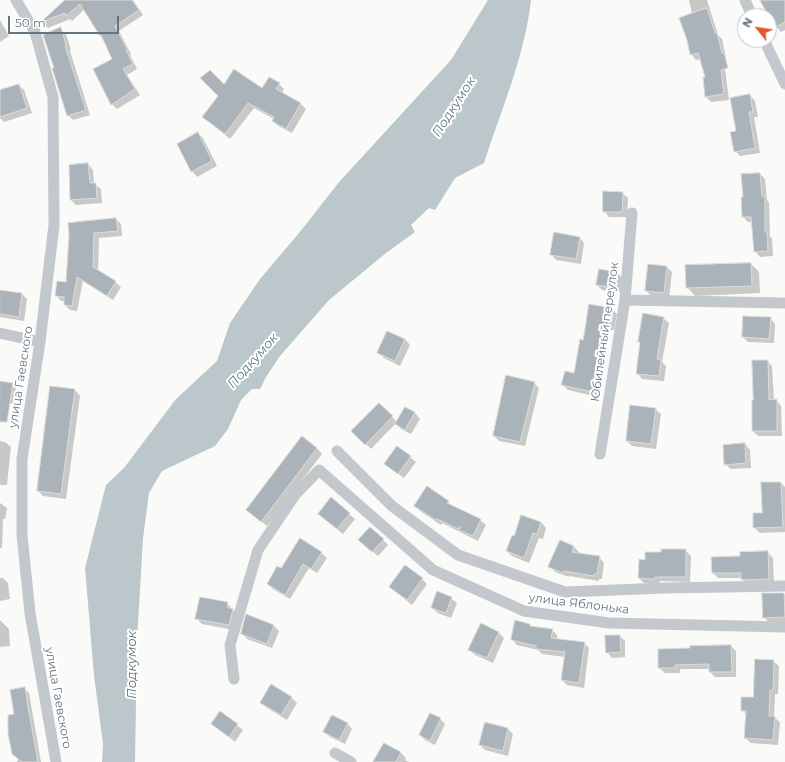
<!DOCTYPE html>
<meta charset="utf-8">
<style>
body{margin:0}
#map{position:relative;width:785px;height:762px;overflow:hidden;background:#fafaf8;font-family:Montserrat,sans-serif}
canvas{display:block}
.north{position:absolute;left:737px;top:8px;width:40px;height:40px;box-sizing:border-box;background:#fff;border:1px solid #c1c8cd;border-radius:50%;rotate:300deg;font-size:11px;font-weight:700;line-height:16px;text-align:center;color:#657683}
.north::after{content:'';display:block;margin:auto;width:14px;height:18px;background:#e4572e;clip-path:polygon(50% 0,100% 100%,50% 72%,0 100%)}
.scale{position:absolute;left:8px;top:16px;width:111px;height:18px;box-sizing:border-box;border:2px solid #657683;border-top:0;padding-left:5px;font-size:12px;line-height:14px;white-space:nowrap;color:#657683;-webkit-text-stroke:3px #fff;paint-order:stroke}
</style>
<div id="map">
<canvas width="785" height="762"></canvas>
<div class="north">N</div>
<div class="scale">50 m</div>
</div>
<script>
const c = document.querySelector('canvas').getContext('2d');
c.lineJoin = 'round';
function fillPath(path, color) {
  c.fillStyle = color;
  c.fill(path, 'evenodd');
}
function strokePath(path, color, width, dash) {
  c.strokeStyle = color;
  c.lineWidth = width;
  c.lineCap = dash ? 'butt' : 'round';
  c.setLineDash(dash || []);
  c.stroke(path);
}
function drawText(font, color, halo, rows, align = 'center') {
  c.font = font + ' Montserrat,sans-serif';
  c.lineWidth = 4;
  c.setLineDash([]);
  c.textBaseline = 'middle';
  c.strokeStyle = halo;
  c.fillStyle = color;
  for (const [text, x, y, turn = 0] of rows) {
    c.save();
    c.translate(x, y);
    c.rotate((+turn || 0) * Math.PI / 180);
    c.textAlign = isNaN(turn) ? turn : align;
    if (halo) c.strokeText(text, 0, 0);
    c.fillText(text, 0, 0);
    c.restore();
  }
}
fillPath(new Path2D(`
 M 488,0 L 531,0 C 525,55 501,111 484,163 L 455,178 L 435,210 L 429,208 L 411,225 L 415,232 L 386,253 L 329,300 L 280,356 L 266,377 L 260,389 L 252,389 L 241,400 L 228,429 L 215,446 L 162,471 L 149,493 L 143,538 L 137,641 L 135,762 L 102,762 L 103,744 L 94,675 L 85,568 L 106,485 L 124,468 L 176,399 L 217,361 L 230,323 L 260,279 L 299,233 L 340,181 L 451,60 Z`), '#bbc7cb');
fillPath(new Path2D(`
 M 66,0 L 85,0 L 89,5 L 72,21 L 70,19 L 48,28 L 43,23 Z
 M 113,0 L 133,0 L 143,15 L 119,31 L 131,54 L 130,55 L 137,69 L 127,75 L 140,95 L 117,109 L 112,104 L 113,59 L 104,39 L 100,35 Z
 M 689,0 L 707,0 L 718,35 L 722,39 L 727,62 L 722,65 L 725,69 L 729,100 L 711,102 L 706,97 L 706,78 L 701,59 L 696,60 L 691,54 L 692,14 Z
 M 761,0 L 785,0 L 785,30 L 781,32 L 776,26 Z
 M 0,20 L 9,36 L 0,42 Z
 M 60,29 L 66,34 L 71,50 L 70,51 L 90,115 L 73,120 L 68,115 L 55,68 Z
 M 279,84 L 284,89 L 282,93 L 301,104 L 306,109 L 292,133 L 278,126 L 273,121 L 274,119 L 254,108 L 230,139 L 209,122 L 224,85 L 263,90 Z
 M 19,85 L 24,90 L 32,113 L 4,122 L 0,118 L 0,91 Z
 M 750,95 L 755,101 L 758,117 L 754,117 L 760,153 L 740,156 L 735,151 L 737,132 Z
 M 198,133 L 203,138 L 217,166 L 197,177 L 192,171 Z
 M 88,164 L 93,170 L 94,184 L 101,189 L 102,203 L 76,205 L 71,200 Z
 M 760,174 L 765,179 L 767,200 L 769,203 L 770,237 L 772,238 L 773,256 L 760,257 L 755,251 L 753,222 L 748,222 L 743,217 L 744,198 Z
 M 622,193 L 628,198 L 627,217 L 609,217 L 604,211 Z
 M 116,219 L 121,224 L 122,236 L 99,238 L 98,271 L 115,282 L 121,287 L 113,300 L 83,281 L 77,311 L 70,310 L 65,305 L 65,301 L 61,301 L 56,295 L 67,283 L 70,236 Z
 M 579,237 L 584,243 L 581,264 L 556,260 L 551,254 Z
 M 751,264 L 759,272 L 760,293 L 695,296 L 687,287 Z
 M 667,267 L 672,272 L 669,298 L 651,296 L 646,290 Z
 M 618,273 L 623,279 L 620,292 L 602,290 L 597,285 Z
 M 0,291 L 22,294 L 27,299 L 24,321 L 0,317 Z
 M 611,309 L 617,314 L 614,330 L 610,330 L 599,382 L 601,384 L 598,397 L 568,390 L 563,385 L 575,374 Z
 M 663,318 L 669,323 L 662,362 L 666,366 L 664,381 L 642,379 L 637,373 L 641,343 L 639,342 Z
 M 770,318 L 775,324 L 774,343 L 748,342 L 743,337 Z
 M 405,339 L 410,345 L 400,366 L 384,358 L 379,353 Z
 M 767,361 L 772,366 L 774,400 L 776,400 L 781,406 L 782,436 L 758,436 L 753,431 Z
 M 0,382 L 12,384 L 16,388 L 14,404 L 0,402 Z
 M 534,383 L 539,388 L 525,446 L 499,441 L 494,436 Z
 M 75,390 L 80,396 L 66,499 L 43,496 L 38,491 Z
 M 379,404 L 397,422 L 405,408 L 415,413 L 420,419 L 411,434 L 401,429 L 396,423 L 371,449 L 353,431 Z
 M 655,409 L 661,414 L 656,449 L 632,446 L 627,441 Z
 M 0,441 L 5,442 L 11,447 L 7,485 L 0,485 Z
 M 745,444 L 750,450 L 751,468 L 731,469 L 725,464 Z
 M 317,448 L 322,454 L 267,526 L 247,510 Z
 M 410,457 L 416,462 L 404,478 L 385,464 Z
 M 781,483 L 785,487 L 785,532 L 760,533 L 754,527 Z
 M 331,499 L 355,519 L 343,534 L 324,519 Z
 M 448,502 L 453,507 L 480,520 L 486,525 L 478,541 L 442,523 L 441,525 L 420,511 L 415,506 Z
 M 0,503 L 7,508 L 5,519 L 3,519 L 2,548 L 0,548 Z
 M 541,522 L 546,528 L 543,539 L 539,538 L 529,563 L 512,556 L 507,551 Z
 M 383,540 L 388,545 L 378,556 L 365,545 Z
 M 560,541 L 574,547 L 579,552 L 578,554 L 599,557 L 604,563 L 602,579 L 599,579 L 599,581 L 569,576 L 569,577 L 555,572 L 550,566 Z
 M 685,550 L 691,556 L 690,582 L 660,581 L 659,584 L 644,583 L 639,578 L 646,561 L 662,553 Z
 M 767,552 L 773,558 L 774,584 L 748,585 L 742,578 L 718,578 L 713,573 L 712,558 L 741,557 Z
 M 321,553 L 327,558 L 317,573 L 309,568 L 290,599 L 273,589 L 268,584 L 281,569 Z
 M 0,578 L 3,578 L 8,583 L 10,599 L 0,601 Z
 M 422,579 L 427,584 L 412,605 L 390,587 Z
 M 763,594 L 785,595 L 785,625 L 772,626 L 764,617 Z
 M 451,598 L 457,603 L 451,618 L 438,613 L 432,608 Z
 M 227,603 L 238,615 L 234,630 L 202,624 L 197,619 Z
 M 247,615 L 274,626 L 279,631 L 272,648 L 247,639 L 242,633 Z
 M 0,620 L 9,629 L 10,646 L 0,647 Z
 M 530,625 L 532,627 L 552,630 L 557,635 L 557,639 L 584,643 L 589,648 L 584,688 L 567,685 L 562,680 L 565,657 L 542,654 L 538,650 L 517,645 L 512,639 Z
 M 499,633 L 504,638 L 493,663 L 475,655 L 470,650 Z
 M 620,636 L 625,641 L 625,657 L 612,658 L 607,652 Z
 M 731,646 L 736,651 L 736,677 L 715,677 L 710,672 L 710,669 L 680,669 L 680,673 L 665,673 L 659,668 Z
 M 773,661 L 779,666 L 778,694 L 775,694 L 774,717 L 780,722 L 778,745 L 751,743 L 745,738 L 747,715 L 742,710 L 754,698 Z
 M 24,688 L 29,693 L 41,762 L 17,762 L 18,759 L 15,714 Z
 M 291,697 L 297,703 L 287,720 L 267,708 L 262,703 Z
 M 221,713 L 243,730 L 235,742 L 213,724 Z
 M 440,719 L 445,724 L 435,745 L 425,740 L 420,735 Z
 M 347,723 L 352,729 L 345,744 L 330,737 L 324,732 Z
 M 485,723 L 508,729 L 513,734 L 508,756 L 485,750 L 480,745 Z
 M 384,744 L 401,753 L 406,758 L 405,760 L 409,762 L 374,762 Z`), '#0003');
const building = new Path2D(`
 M 65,0 L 132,0 L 139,10 L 115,26 L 127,49 L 126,50 L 133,64 L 123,69 L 135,89 L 111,105 L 93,69 L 112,59 L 101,35 L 100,36 L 80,4 L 66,16 L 65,13 L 41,22 Z
 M 760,0 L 785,0 L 785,22 L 775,27 Z
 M 707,8 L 715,33 L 717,33 L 722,53 L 724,53 L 728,68 L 721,70 L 724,94 L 705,97 L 703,77 L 705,77 L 698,53 L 690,55 L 687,40 L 679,18 Z
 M 61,27 L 66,45 L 65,46 L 86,110 L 67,116 L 52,68 L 54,68 L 43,35 Z
 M 234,69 L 262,88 L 269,77 L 280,83 L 276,89 L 301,103 L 286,129 L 272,121 L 274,117 L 248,103 L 225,134 L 202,117 L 218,96 L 200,78 L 210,70 L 224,84 Z
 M 19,84 L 27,108 L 0,117 L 0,90 Z
 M 750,94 L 753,112 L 749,112 L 755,148 L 734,152 L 730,132 L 736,131 L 730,98 Z
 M 198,132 L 212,161 L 191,172 L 177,144 Z
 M 88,163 L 90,183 L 96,183 L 97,198 L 70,200 L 69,165 Z
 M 760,173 L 762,196 L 765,196 L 765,232 L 767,232 L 768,251 L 754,252 L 751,217 L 742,217 L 741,197 L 743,197 L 741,174 Z
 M 603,191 L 623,192 L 622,212 L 603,212 Z
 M 116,218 L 118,231 L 94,233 L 93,267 L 116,281 L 107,296 L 77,277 L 72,306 L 64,305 L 64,297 L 55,296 L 57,281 L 66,282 L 69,236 L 68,223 Z
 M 554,232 L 580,237 L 576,259 L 550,255 Z
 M 751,263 L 752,286 L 686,288 L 685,265 Z
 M 648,264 L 667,266 L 664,293 L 645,291 Z
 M 599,269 L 618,272 L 615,288 L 596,285 Z
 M 0,290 L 22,293 L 19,317 L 0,314 Z
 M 589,304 L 612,308 L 608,326 L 605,325 L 594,377 L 596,378 L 593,392 L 561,385 L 565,371 L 574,373 L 580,339 L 583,340 Z
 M 643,313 L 664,317 L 657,359 L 661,360 L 659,376 L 636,374 L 640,342 L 638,342 Z
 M 743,316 L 771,317 L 769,339 L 742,337 Z
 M 387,331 L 405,339 L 395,361 L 377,353 Z
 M 752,360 L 768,360 L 769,400 L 777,399 L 777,431 L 752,431 L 752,400 L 753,400 Z
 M 506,375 L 535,382 L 520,442 L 493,436 Z
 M 0,381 L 13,383 L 7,422 L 0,422 Z
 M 50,386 L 75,389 L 61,494 L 37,491 Z
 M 379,403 L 393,416 L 365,445 L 351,431 Z
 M 630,405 L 656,408 L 651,444 L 626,441 Z
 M 405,407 L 415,412 L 405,430 L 395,424 Z
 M 302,436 L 317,448 L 261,522 L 246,510 Z
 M 745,443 L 746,463 L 724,465 L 723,445 Z
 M 397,446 L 411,456 L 398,474 L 384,464 Z
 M 761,482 L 781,482 L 783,527 L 753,528 L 753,513 L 762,513 Z
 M 427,486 L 449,501 L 447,503 L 481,519 L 473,536 L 459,530 L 460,526 L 458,529 L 437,519 L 436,520 L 414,506 Z
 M 331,497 L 350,513 L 337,529 L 318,514 Z
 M 521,515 L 541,522 L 537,534 L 533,533 L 524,558 L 506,551 L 512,535 L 514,536 Z
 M 370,527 L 384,539 L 372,552 L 358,540 Z
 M 300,538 L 322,552 L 311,569 L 303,564 L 285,595 L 267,584 L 277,566 L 281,568 Z
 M 560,540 L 574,546 L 572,552 L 600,556 L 597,574 L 594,574 L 594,576 L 564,571 L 563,573 L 548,567 Z
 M 661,549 L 686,549 L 686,577 L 655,577 L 654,579 L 638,578 L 639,559 L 645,560 L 645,552 L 661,552 Z
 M 768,551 L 769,579 L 741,580 L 741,573 L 712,573 L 711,557 L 740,556 L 740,552 Z
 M 405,565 L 423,578 L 407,600 L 389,587 Z
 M 437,591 L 452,597 L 446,613 L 431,608 Z
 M 762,593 L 784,593 L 785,617 L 763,618 Z
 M 200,597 L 228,602 L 227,607 L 233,609 L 229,625 L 195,619 Z
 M 246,614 L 274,625 L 267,644 L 241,634 Z
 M 515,620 L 530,624 L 530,626 L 553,629 L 551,638 L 585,642 L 579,683 L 561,680 L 565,652 L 536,649 L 536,646 L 511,640 Z
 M 481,623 L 499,632 L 487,658 L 468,650 Z
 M 605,635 L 620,635 L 621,652 L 606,653 Z
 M 731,645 L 732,672 L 709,672 L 709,664 L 675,665 L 675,668 L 658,668 L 658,649 L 690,648 L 690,646 Z
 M 755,659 L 774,660 L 773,690 L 770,690 L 769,716 L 775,716 L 773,740 L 744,738 L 746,711 L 741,711 L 741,697 L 753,697 Z
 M 271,684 L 292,697 L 281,715 L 260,703 Z
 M 25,687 L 28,707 L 38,762 L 22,762 L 12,754 L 8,734 L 8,715 L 14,714 L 10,690 Z
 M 220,711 L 238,724 L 229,737 L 211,724 Z
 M 430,713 L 441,718 L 430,741 L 419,735 Z
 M 332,715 L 348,723 L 339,740 L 323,732 Z
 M 485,722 L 508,728 L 503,751 L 479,745 Z
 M 384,743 L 401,752 L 396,762 L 373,762 Z`);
fillPath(building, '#aab3b9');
strokePath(building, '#dcdcda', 1);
strokePath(new Path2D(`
 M 16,0 L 35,32 L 53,97 L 54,225 L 40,342 L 22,459 L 22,535 L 30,613 L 56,762
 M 745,0 L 752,16
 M 764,40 L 785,84
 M 625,300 L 785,303
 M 0,333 L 40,342
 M 337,451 L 392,506 L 458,555 L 565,592 L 665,588 L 785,586
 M 600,454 L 625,300 L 632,213
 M 234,679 L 230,645 L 258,550 L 295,495 L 319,470 L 433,570 L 524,611 L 609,623 L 785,627
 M 335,753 L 351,762`), '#c3c8cc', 11);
drawText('12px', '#657683', '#fff', [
 ["Юбилейный переулок",605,332,-82],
 ["улица Гаевского",21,377,-81],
 ["улица Яблонька",579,604,7],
 ["улица Гаевского",58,698,80]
]);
drawText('italic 13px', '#60757c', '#fff', [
 ["Подкумок",454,107,-57],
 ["Подкумок",253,361,-48],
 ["Подкумок",132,665,-90]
]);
</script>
